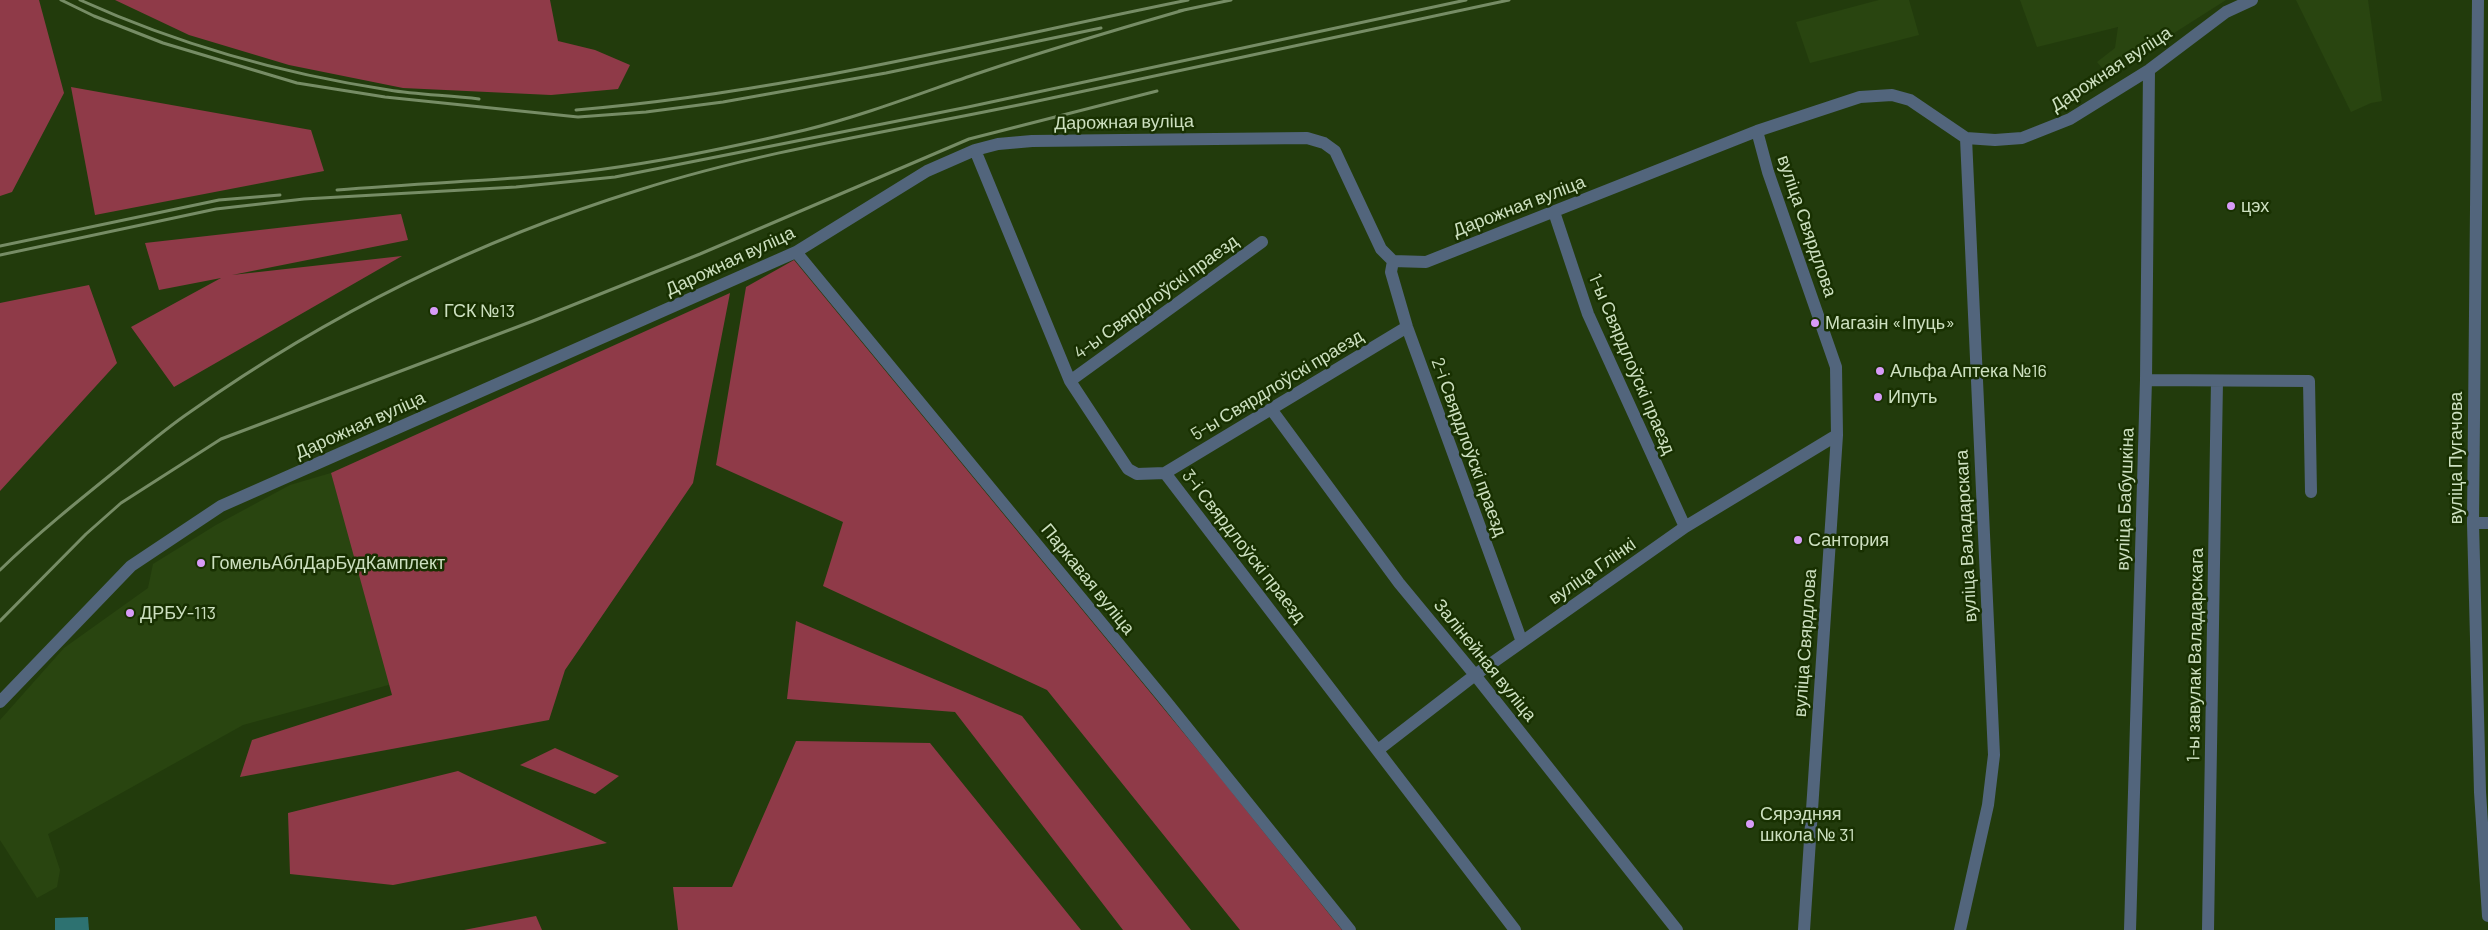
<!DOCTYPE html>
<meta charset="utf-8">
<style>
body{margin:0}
canvas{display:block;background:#223b0c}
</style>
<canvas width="2488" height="930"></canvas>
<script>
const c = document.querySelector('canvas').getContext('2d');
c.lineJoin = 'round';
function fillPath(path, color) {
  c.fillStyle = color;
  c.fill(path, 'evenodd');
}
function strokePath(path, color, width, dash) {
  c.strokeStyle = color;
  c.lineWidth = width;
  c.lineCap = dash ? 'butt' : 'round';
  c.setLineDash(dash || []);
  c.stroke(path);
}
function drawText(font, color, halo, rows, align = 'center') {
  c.font = font + ' Barlow,sans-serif';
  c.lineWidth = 5;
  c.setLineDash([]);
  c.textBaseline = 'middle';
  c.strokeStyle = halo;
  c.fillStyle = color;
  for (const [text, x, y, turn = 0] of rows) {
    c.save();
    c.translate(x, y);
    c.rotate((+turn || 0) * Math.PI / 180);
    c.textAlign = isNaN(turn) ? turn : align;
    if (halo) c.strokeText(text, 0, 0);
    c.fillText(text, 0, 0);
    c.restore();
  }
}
fillPath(new Path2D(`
 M 1879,0 L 1909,0 L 1919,35 L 1810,63 L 1796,22 Z
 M 2020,0 L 2226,0 L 2127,63 L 2110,77 L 2097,62 L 2115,48 L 2118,27 L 2037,47 Z
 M 2296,0 L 2368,0 L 2382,101 L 2371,103 L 2351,112 Z
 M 331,473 L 392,684 L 243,725 L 48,834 L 60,870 L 57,887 L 37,898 L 0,840 L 0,720 L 64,648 L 148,588 L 153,564 L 216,525 L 290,485 Z`), '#294510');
fillPath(new Path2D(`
 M 0,0 L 39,0 L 64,93 L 12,192 L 0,196 Z
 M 115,0 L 550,0 L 558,41 L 595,50 L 630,65 L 618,89 L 551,95 L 403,88 L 289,65 L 189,35 Z
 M 71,87 L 311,130 L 324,171 L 95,215 Z
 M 401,214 L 408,240 L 232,275 L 402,256 L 174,387 L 131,327 L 221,278 L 159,290 L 145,243 Z
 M 794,260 L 1215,771 L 1342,930 L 1240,930 L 1047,690 L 823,586 L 843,522 L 716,465 L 746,287 Z
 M 89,285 L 117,363 L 0,491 L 0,303 Z
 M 730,293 L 693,483 L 565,670 L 549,720 L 240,777 L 252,740 L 392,695 L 331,473 Z
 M 796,621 L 1022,716 L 1191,930 L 1123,930 L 955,712 L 787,699 Z
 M 796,741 L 930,743 L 1081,930 L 678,930 L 673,887 L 732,887 Z
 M 555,748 L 619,776 L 595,794 L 520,765 Z
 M 458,771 L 607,843 L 393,885 L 290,874 L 288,813 Z
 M 536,916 L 542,930 L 464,930 Z`), '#8f3a48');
fillPath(new Path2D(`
 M 88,917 L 89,930 L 55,930 L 55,918 Z`), '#2d7271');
strokePath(new Path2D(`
 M 2478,0 L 2473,523 L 2480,792 L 2488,916
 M 1757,131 L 1768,172 L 1836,367 L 1837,435 L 1804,930
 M 975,150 L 1070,381 L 1128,469 L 1137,474 L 1165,473 L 1515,930
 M 1554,212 L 1588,314 L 1685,527
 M 796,252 L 1165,700 L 1350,930
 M 1393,261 L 1391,272 L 1407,327 L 1522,642
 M 2146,380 L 2309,381 L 2311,492
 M 1070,381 L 1262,242
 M 1271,409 L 1399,583 L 1475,675 L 1677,930
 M 1165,473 L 1407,327
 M 2473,523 L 2488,523
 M 0,702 L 131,566 L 221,506 L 796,252 L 927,171 L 975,150 L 998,144 L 1032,141 L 1307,138 L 1324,143 L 1335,151 L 1381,249 L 1393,261 L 1426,262 L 1757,131 L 1860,97 L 1892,95 L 1910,100 L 1966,138 L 1995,140 L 2022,138 L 2070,119 L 2149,70 L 2226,12 L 2252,0
 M 1378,750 L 1475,675 L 1685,527 L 1837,435
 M 1960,930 L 1988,805 L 1994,755 L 1966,138
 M 2130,930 L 2146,380 L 2149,70
 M 2208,930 L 2217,381`), '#52657c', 12);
strokePath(new Path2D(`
 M 61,0 L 94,16 L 163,43 L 297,83 L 385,97 L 578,117 L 646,112 L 723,102 L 886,73 L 1101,28
 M 80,0 C 177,44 283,74 389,90 C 418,95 449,95 479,99
 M 1179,11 L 1231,0
 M 576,110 C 783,93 985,41 1188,0
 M 337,190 C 397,185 457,182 516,178 C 613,172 711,152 805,130 C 865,115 921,93 979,73 C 1047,50 1115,30 1184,10
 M 0,246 L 219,200 L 280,195
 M 0,255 L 216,209 L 304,199 L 516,187 L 615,177 L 968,107 L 1466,0
 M 0,570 C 37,534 78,501 119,468 C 142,449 165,429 190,412 C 327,315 478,240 639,190 C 768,149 901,130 1033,102 C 1191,68 1350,34 1509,0
 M 0,621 L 86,534 L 121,503 L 221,439 L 533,321 L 700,254 L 969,139 L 1157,91`), '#768c65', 3);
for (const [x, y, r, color] of [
 [2231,206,5,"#d89bf8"],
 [434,311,5,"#d89bf8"],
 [1815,323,5,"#d89bf8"],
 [1880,371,5,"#d89bf8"],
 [1878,397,5,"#d89bf8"],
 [1798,540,5,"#d89bf8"],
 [201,563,5,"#d89bf8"],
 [130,613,5,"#d89bf8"],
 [1750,824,5,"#d89bf8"]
]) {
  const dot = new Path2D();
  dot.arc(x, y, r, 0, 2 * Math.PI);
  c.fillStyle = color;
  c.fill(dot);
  strokePath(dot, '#183001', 2);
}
drawText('18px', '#cde0c0', '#183001', [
 ["Дарожная вуліца",2111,69,-33],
 ["Дарожная вуліца",1124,122,-1],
 ["Дарожная вуліца",1519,206,-21],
 ["вуліца Свярдлова",1807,226,71],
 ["Дарожная вуліца",730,261,-25],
 ["4-ы Свярдлоўскі праезд",1156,297,-36],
 ["1-ы Свярдлоўскі праезд",1632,364,67],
 ["5-ы Свярдлоўскі праезд",1277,385,-31],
 ["Дарожная вуліца",360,425,-24],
 ["2-і Свярдлоўскі праезд",1469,447,70],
 ["вуліца Пугачова",2456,458,-90],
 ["вуліца Бабушкіна",2125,499,-88],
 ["вуліца Валадарскага",1966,536,-93],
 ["3-і Свярдлоўскі праезд",1244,546,52],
 ["вуліца Глінкі",1592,571,-35],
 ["Паркавая вуліца",1088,579,51],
 ["вуліца Свярдлова",1805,643,-86],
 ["1-ы завулак Валадарскага",2195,655,-89],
 ["Залінейная вуліца",1485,660,51]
]);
drawText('18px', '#cde0c0', '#183001', [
 ["цэх",2241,206],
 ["ГСК №13",444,311],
 ["Магазін «Іпуць»",1825,323],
 ["Альфа Аптека №16",1890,371],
 ["Ипуть",1888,397],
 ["Сантория",1808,540],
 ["ГомельАблДарБудКамплект",211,563],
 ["ДРБУ-113",140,613],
 ["Сярэдняя",1760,814],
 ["школа № 31",1760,835]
], 'left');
</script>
